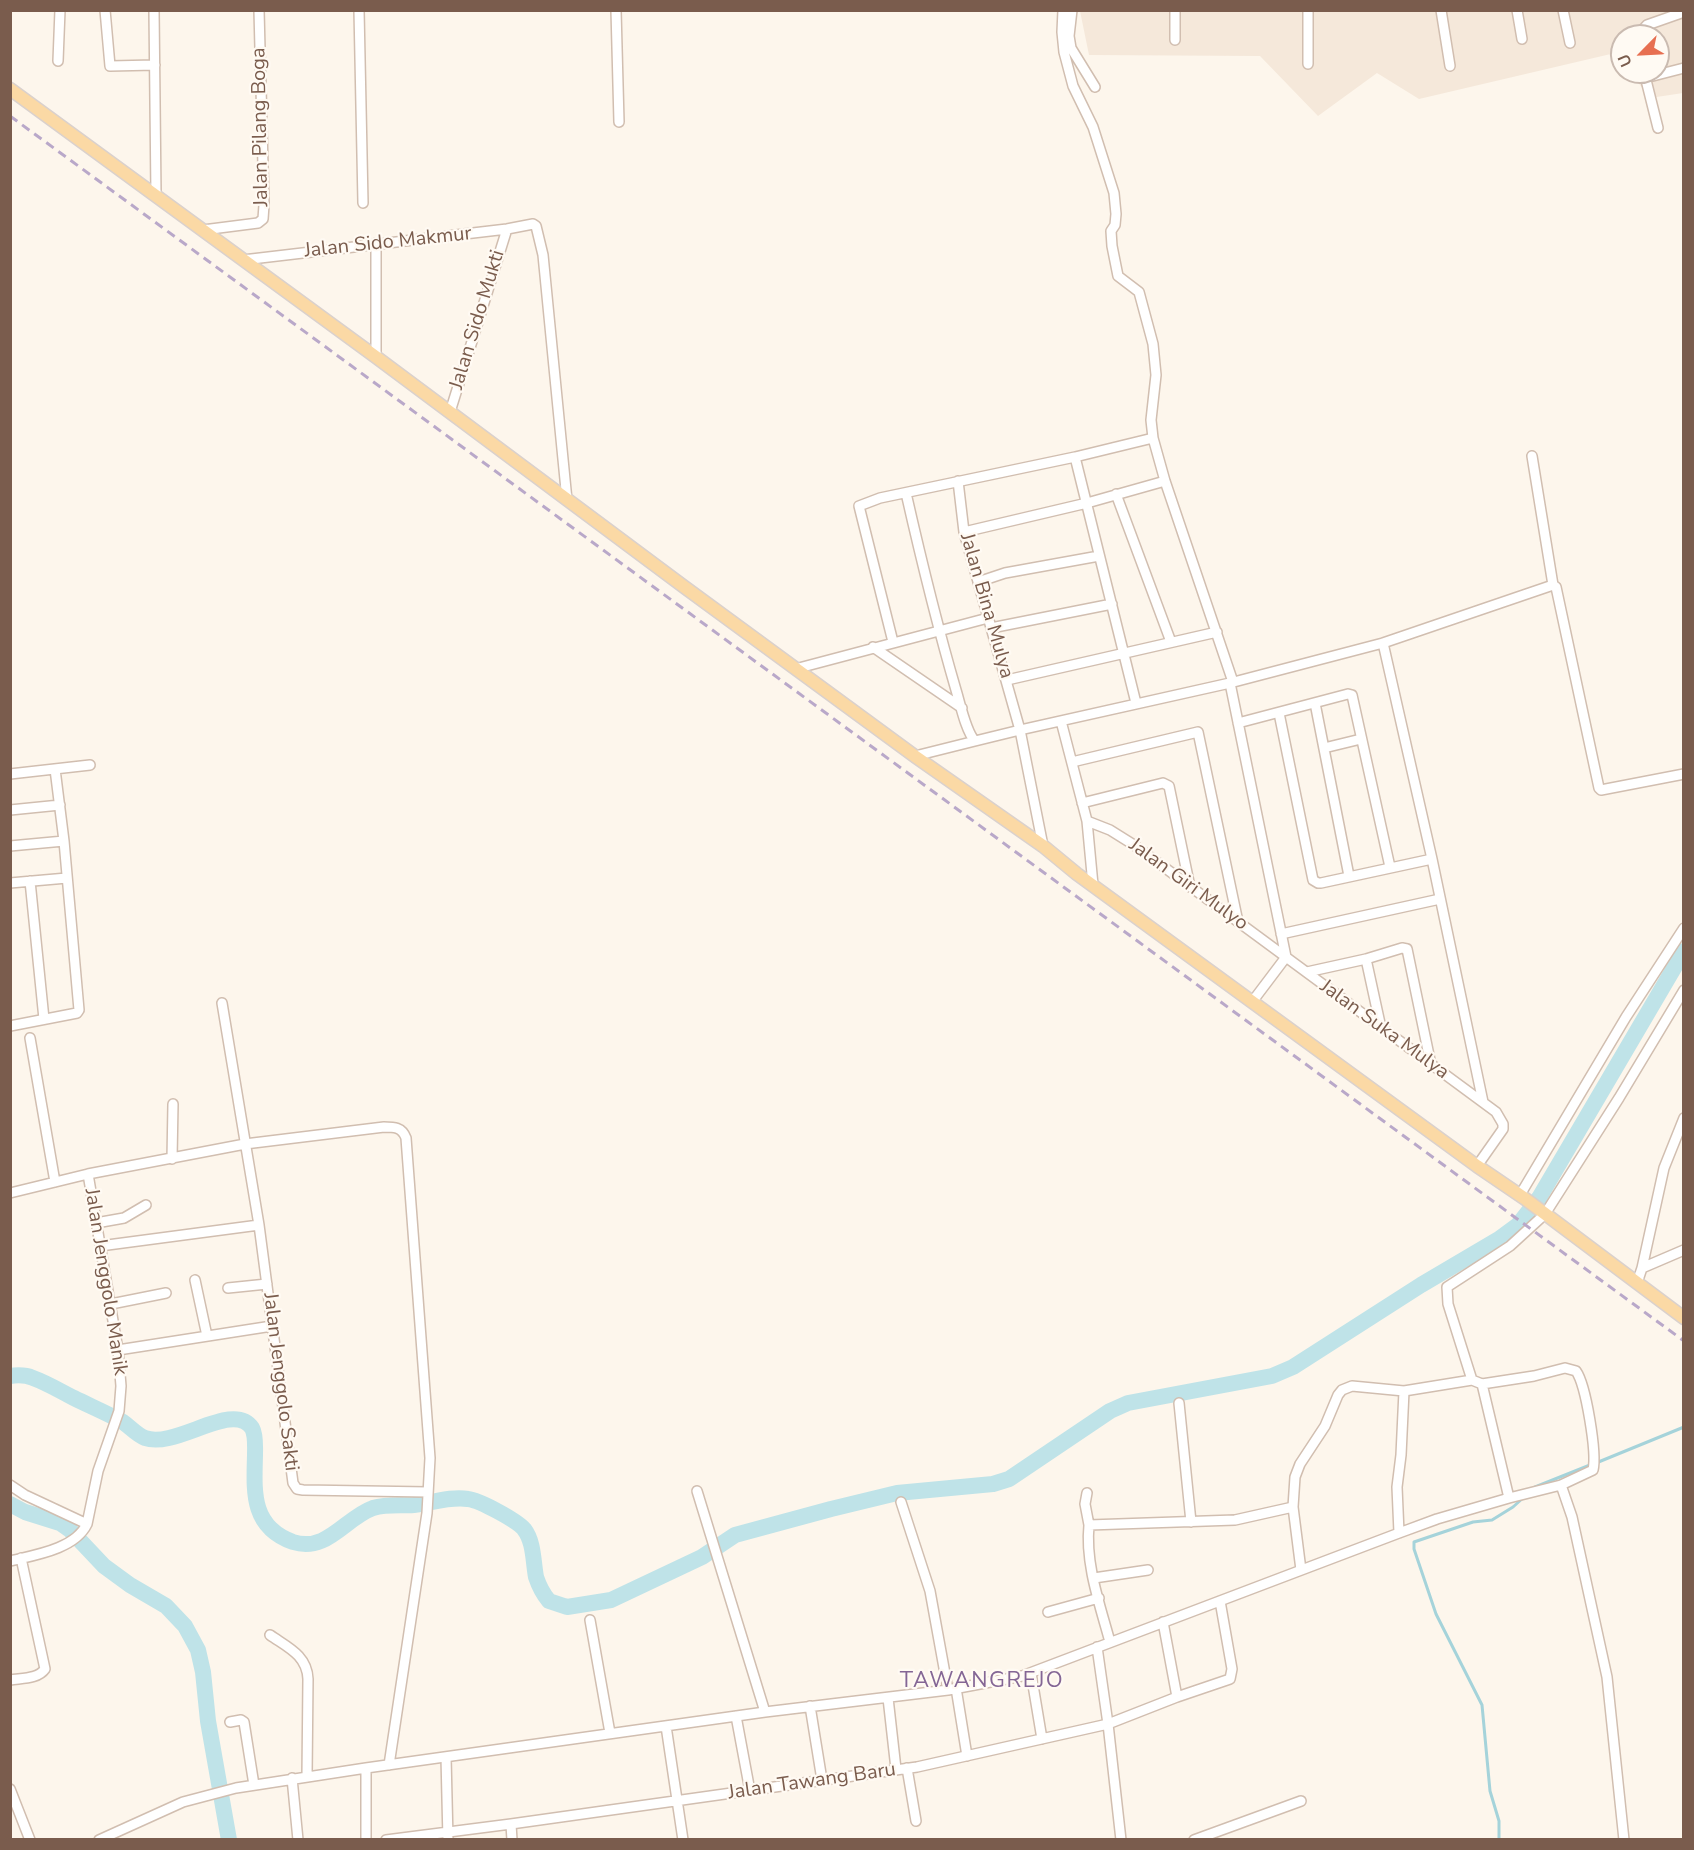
<!DOCTYPE html>
<style>
body{margin:0}
#map{position:relative;width:1694px;height:1850px;overflow:hidden;background:#fdf6ec;font-family:"Nunito Sans",sans-serif}
canvas{display:block}
.frame{position:absolute;inset:0;border:12px solid #7a5c4d;pointer-events:none}
.north{position:absolute;left:1610px;top:24px;width:60px;height:60px;box-sizing:border-box;background:#fffaf3;border:2px solid #cabbb1;border-radius:50%;rotate:246deg;font-size:16px;font-weight:700;line-height:24px;text-align:center;color:#7a5c4d}
.north::after{content:'';display:block;margin:auto;width:21px;height:27px;background:#e76f51;clip-path:polygon(50% 0,100% 100%,50% 72%,0 100%)}
</style>
<div id="map">
<canvas width="1694" height="1850"></canvas>
<div class="frame"></div>
<div class="north">U</div>
</div>
<script>
const c = document.querySelector('canvas').getContext('2d');
c.lineJoin = 'round';
function fillPath(path, color) {
  c.fillStyle = color;
  c.fill(path, 'evenodd');
}
function strokePath(path, color, width, dash) {
  c.strokeStyle = color;
  c.lineWidth = width;
  c.lineCap = dash ? 'butt' : 'round';
  c.setLineDash(dash || []);
  c.stroke(path);
}
function drawText(font, color, halo, rows, align = 'center') {
  c.font = font + ' "Nunito Sans",sans-serif';
  c.lineWidth = 4.5;
  c.setLineDash([]);
  c.textBaseline = 'middle';
  c.strokeStyle = halo;
  c.fillStyle = color;
  for (const [text, x, y, turn = 0] of rows) {
    c.save();
    c.translate(x, y);
    c.rotate((+turn || 0) * Math.PI / 180);
    c.textAlign = isNaN(turn) ? turn : align;
    if (halo) c.strokeText(text, 0, 0);
    c.fillText(text, 0, 0);
    c.restore();
  }
}
fillPath(new Path2D(`
 M 1080,11 L 1683,11 L 1683,93 L 1650,98 L 1630,72 L 1658,72 L 1658,36 L 1622,36 L 1622,62 L 1615,53 L 1419,99 L 1377,73 L 1318,116 L 1260,56 L 1089,55 Z`), '#f5e8da');
strokePath(new Path2D(`
 M 1596,1463 L 1684,1427
 M 1535,1487 L 1590,1465
 M 1499,1840 L 1499,1821 L 1490,1791 L 1482,1705 L 1436,1614 L 1414,1549 L 1414,1542 L 1473,1522 L 1492,1520 L 1513,1507 L 1523,1498`), '#a5d3da', 3);
strokePath(new Path2D(`
 M 10,1376 C 17,1375 26,1375 33,1378 C 47,1383 60,1391 74,1398 C 90,1406 107,1413 123,1422 C 130,1427 137,1435 145,1438 C 176,1449 233,1400 252,1428 C 256,1435 255,1447 255,1455 C 254,1492 251,1527 293,1542 C 327,1553 345,1518 373,1508 C 387,1504 400,1506 414,1505 C 431,1503 451,1496 468,1499 C 479,1500 516,1520 524,1529 C 534,1542 533,1561 536,1577 C 539,1586 543,1594 549,1601 L 567,1607 L 611,1600 L 702,1557 L 735,1535 L 831,1509 L 897,1493 L 993,1484 L 1009,1479 L 1110,1411 L 1128,1403 L 1272,1376 L 1293,1367 L 1421,1285 L 1499,1239 L 1518,1225 L 1539,1198 L 1684,951
 M 10,1504 L 25,1512 L 60,1523 L 70,1530 L 104,1566 L 130,1585 L 166,1606 L 185,1626 L 198,1650 L 203,1672 L 208,1721 L 229,1840`), '#bfe3e8', 16);
const minor = new Path2D(`
 M 105,10 L 110,66 L 155,65
 M 154,10 L 156,195
 M 359,10 L 363,203
 M 616,10 L 619,122
 M 1063,10 L 1062,32 L 1064,52 L 1073,86 L 1093,127 L 1114,193 L 1116,214 L 1115,225 L 1111,231 L 1112,246 L 1118,276 L 1139,292 L 1153,344 L 1156,375 L 1151,420 L 1153,438 L 1165,481 L 1233,682
 M 1072,10 L 1069,36 L 1071,48 L 1095,87
 M 1308,10 L 1308,64
 M 1441,10 L 1450,66
 M 1517,10 L 1522,39
 M 1563,10 L 1570,43
 M 1637,36 L 1647,25 L 1684,12
 M 1175,40 L 1175,10
 M 58,61 L 60,10
 M 1644,72 L 1658,128
 M 1645,78 L 1684,68
 M 203,230 L 258,223 L 263,219 L 264,205 L 259,10
 M 376,243 L 376,357
 M 243,260 L 507,229 L 533,224 L 536,226 L 543,255 L 567,500
 M 450,412 L 507,229
 M 1532,456 L 1553,585
 M 1075,457 L 1153,438
 M 958,481 L 964,532 L 1020,730 L 1043,846
 M 906,493 C 921,559 937,625 956,690 C 960,703 966,732 975,741 L 1020,730 L 1230,683 L 1383,643 L 1553,585 L 1556,587 L 1599,788 L 1601,790 L 1684,774
 M 1116,494 L 1171,642
 M 964,532 L 1087,503 L 1165,481
 M 978,582 L 1005,573 L 1099,556
 M 991,628 L 1112,604
 M 893,642 L 859,506 L 880,498 L 1075,457 L 1136,703
 M 1383,643 L 1432,859 L 1483,1102
 M 873,647 L 962,708
 M 795,669 L 988,618
 M 1007,680 L 1217,632
 M 1230,683 L 1286,957 L 1252,1002
 M 1315,703 L 1349,876
 M 1279,713 L 1313,880 L 1318,883 L 1321,883 L 1432,859
 M 1061,721 L 1087,821 L 1093,885
 M 1238,723 L 1348,694 L 1352,695 L 1390,867
 M 1324,748 L 1361,739
 M 915,756 L 975,741
 M 1072,762 L 1198,732 L 1238,922
 M 10,774 L 90,765
 M 1082,803 L 1163,783 L 1169,786 L 1190,887
 M 10,810 L 60,805
 M 1087,821 L 1110,830 L 1134,845 L 1496,1112 L 1503,1124 L 1503,1129 L 1477,1166
 M 10,846 L 64,841
 M 30,881 L 44,1019
 M 10,883 L 67,878
 M 1281,934 L 1440,899
 M 1366,959 L 1381,1028
 M 1307,972 L 1366,959 L 1402,948 L 1407,949 L 1431,1065
 M 222,1003 L 259,1225 L 293,1483 L 297,1489 L 303,1490 L 428,1492
 M 10,1026 L 77,1013 L 79,1010 L 64,841 L 55,769
 M 30,1038 L 55,1182
 M 172,1159 L 173,1104
 M 10,1193 L 88,1174 L 245,1144 L 384,1127 C 394,1127 402,1127 406,1138 L 430,1458 L 427,1513 L 389,1765
 M 1520,1195 L 1626,1017 L 1684,928
 M 96,1223 L 124,1218 L 146,1205
 M 100,1246 L 259,1225
 M 1642,1268 L 1684,1250
 M 195,1280 L 207,1336
 M 1637,1283 L 1642,1268 L 1664,1168 L 1684,1118
 M 228,1288 L 267,1284
 M 111,1304 L 166,1293
 M 118,1350 L 272,1326
 M 1482,1384 L 1534,1376 L 1565,1368 L 1576,1371 C 1586,1385 1597,1453 1593,1470 L 1561,1485 L 1509,1498
 M 1179,1403 L 1191,1522
 M 10,1485 L 25,1495 L 87,1524
 M 1561,1485 L 1572,1517 L 1607,1677 L 1624,1840
 M 697,1491 L 765,1712
 M 1087,1493 L 1085,1504 L 1089,1525
 M 901,1502 L 930,1591 L 948,1690
 M 1399,1533 L 1397,1487 L 1401,1455 L 1404,1391
 M 10,1561 C 35,1555 75,1549 87,1524 L 98,1471 L 119,1411 L 121,1386 L 118,1350 L 88,1174
 M 1301,1570 L 1293,1507 L 1295,1477 L 1300,1464 L 1325,1426 L 1338,1395 L 1342,1390 L 1352,1386 L 1404,1391 L 1472,1380
 M 1094,1578 L 1148,1570
 M 1048,1612 L 1099,1598
 M 590,1620 L 610,1733
 M 1163,1622 L 1177,1697
 M 270,1635 C 287,1647 307,1655 308,1679 L 307,1776
 M 1110,1642 C 1100,1605 1085,1564 1089,1525 L 1235,1520 L 1293,1507
 M 1097,1647 L 1108,1724 L 1121,1840
 M 1031,1673 L 1042,1739
 M 10,1680 C 22,1678 38,1679 45,1669 L 21,1558
 M 956,1688 L 967,1756
 M 888,1698 L 896,1769
 M 810,1706 L 822,1780
 M 736,1716 L 750,1791
 M 230,1722 L 241,1720 L 244,1722 L 254,1785
 M 666,1726 L 683,1840
 M 446,1757 L 448,1840
 M 366,1768 L 366,1840
 M 907,1768 L 916,1821
 M 292,1778 L 298,1840
 M 10,1789 L 30,1840
 M 511,1824 L 512,1840
 M 99,1840 L 183,1802 L 236,1788 L 366,1768 L 765,1712 L 948,1690 L 1022,1676 L 1399,1533 L 1437,1519 L 1509,1498 L 1482,1384 L 1472,1380 L 1448,1304 L 1447,1287 L 1510,1246 L 1545,1214 L 1619,1098 L 1684,990
 M 386,1840 L 511,1824 L 917,1767 L 1108,1724 L 1177,1697 L 1230,1679 L 1232,1669 L 1220,1601
 M 1194,1840 L 1301,1801`);
const major = new Path2D(`
 M 10,89 L 376,357 L 683,586 L 916,757 L 1043,846 L 1077,874 L 1477,1166 L 1524,1198 L 1684,1318`);
strokePath(minor, '#d1beb0', 12);
strokePath(major, '#dad1cd', 15);
strokePath(minor, '#fff', 9);
strokePath(major, '#fbd9a5', 12);
strokePath(new Path2D(`
 M 10,116 L 1684,1341`), '#b9a8c9', 3, [9, 6]);
drawText('20px', '#7a5c4d', '#fffaf3', [
 ["Jalan Pilang Boga",261,127,-91],
 ["Jalan Sido Makmur",388,243,-6],
 ["Jalan Sido Mukti",478,320,-73],
 ["Jalan Bina Mulya",986,606,74],
 ["Jalan Giri Mulyo",1188,885,36],
 ["Jalan Suka Mulya",1384,1030,36],
 ["Jalan Jenggolo Manik",105,1282,81],
 ["Jalan Jenggolo Sakti",280,1382,83],
 ["Jalan Tawang Baru",812,1782,-8]
]);
c.letterSpacing = '1.5px';
drawText('22px', '#846695', '#fffaf3', [
 ["TAWANGREJO",982,1682]
]);
c.letterSpacing = '0px';
</script>
